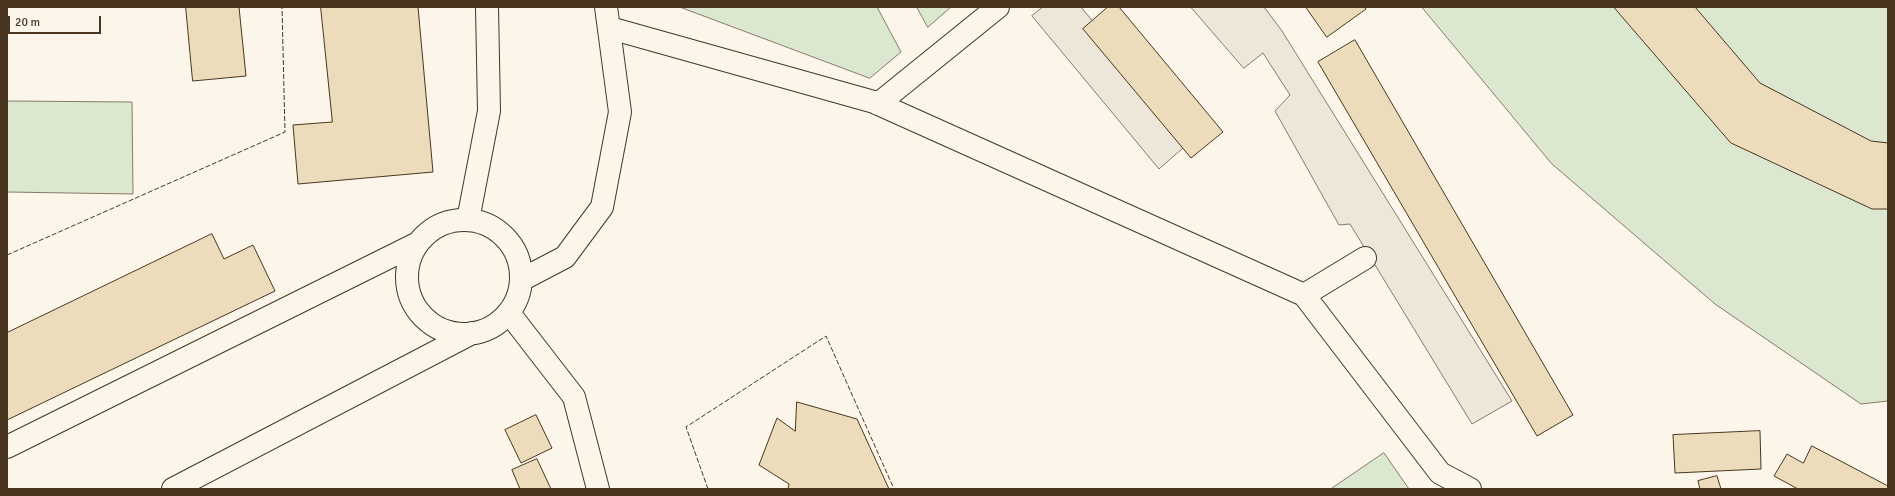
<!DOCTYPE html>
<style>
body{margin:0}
#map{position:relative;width:1895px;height:496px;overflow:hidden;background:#fbf6e9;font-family:Signika,sans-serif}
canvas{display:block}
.frame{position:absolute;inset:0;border:8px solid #4a3520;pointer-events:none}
.scale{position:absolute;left:8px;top:16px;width:93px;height:18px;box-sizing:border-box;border:2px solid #4a3520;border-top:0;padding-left:5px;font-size:12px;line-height:14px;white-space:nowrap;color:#4a3520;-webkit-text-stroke:3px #fbf6e9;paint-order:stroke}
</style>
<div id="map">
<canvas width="1895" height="496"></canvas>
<div class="frame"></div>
<div class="scale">20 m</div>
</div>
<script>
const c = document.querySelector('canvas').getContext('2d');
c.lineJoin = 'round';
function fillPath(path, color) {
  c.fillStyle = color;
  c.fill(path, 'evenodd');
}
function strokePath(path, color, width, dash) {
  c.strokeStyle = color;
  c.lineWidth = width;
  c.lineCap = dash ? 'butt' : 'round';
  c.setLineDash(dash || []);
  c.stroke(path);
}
const green = new Path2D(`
 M 680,7 L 877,7 L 901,52 L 870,78 Z
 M 917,7 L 951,7 L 928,27 Z
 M 1422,7 L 1888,7 L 1888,401 L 1861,404 L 1715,304 L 1552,164 Z
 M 7,101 L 132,102 L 133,194 L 7,192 Z
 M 1384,453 L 1409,489 L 1331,489 Z`);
fillPath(green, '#dce7d0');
strokePath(green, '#887966', 1);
const parking = new Path2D(`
 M 1043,7 L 1081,7 L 1191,141 L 1159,169 L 1032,16 Z
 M 1191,7 L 1264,7 L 1282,31 L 1512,401 L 1472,424 L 1350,224 L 1339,225 L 1275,111 L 1290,95 L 1263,53 L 1244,68 Z`);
fillPath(parking, '#ede7d9');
strokePath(parking, '#887966', 1);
const building = new Path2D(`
 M 186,7 L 239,7 L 246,76 L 193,81 Z
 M 321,7 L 418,7 L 433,172 L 298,184 L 293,125 L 332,122 Z
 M 1108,7 L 1119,7 L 1223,132 L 1191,158 L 1083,29 Z
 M 1306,7 L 1365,7 L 1366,9 L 1327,37 Z
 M 1614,7 L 1695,7 L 1760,83 L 1871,141 L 1888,143 L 1888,209 L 1872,209 L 1731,143 Z
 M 1355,40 L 1573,415 L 1537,436 L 1318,62 Z
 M 212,234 L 224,259 L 253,245 L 275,291 L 7,420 L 7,333 Z
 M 797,402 L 857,419 L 889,489 L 788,489 L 789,484 L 759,465 L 777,418 L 795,431 Z
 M 536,415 L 552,448 L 521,463 L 505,430 Z
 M 1760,431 L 1761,469 L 1675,473 L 1673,435 Z
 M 1812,446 L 1888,486 L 1888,489 L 1798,489 L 1774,476 L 1787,454 L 1803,463 Z
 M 537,459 L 551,489 L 520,489 L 512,470 Z
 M 1717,476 L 1721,489 L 1700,489 L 1698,481 Z`);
fillPath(building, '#ecdcbc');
strokePath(building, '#4a3520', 1);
const street = new Path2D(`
 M 610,28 L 874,102 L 1304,295 L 1440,473 L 1470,489
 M 878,104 L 998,7
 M 1304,295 L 1365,258
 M 509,313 L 574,397 L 598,489`);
const secondary = new Path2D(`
 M 468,220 L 489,111 L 487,7
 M407 277a57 57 0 1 1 114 0a57 57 0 1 1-114 0Z
 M 521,280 L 565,257 L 602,207 L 620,112 L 606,7
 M 7,447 L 418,243
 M 173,489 L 472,333`);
strokePath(street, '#4a3520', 24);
strokePath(secondary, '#4a3520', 24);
strokePath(street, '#fbf6e9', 22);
strokePath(secondary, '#fbf6e9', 22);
strokePath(new Path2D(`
 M 7,255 L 285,132 L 282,7
 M 708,489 L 686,427 L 826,336 L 894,489`), '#4a3520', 1, [5, 2]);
</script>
